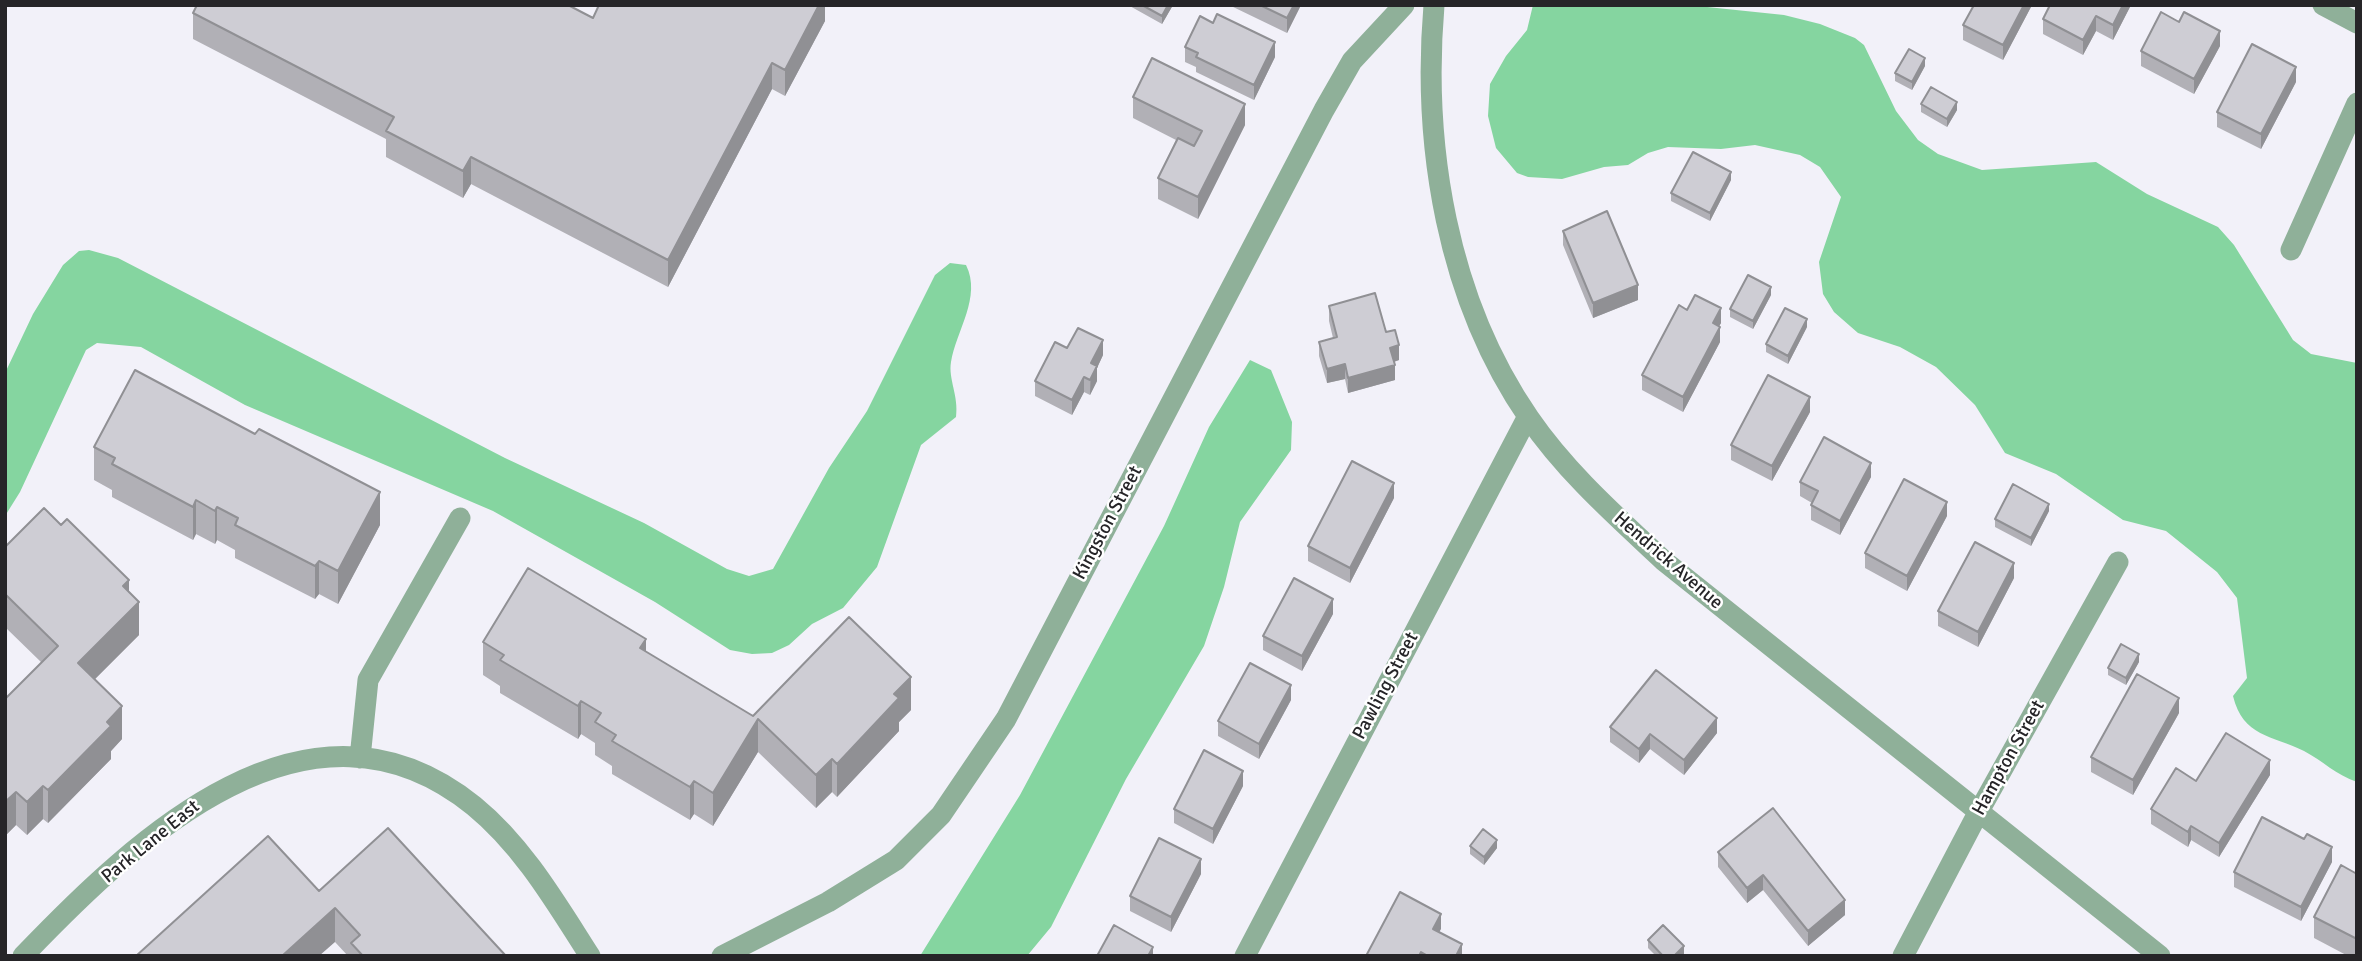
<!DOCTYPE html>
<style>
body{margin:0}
#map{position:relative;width:2362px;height:961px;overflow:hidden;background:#f2f1f9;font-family:Signika,sans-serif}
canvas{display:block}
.frame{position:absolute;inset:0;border:7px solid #262528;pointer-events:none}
</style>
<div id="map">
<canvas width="2362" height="961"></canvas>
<div class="frame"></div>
</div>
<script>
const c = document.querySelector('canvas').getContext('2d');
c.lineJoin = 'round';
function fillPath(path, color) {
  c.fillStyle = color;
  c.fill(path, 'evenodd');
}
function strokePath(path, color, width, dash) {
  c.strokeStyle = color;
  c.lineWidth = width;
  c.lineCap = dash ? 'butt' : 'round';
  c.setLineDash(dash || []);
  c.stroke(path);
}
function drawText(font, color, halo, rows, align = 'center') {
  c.font = font + ' Signika,sans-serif';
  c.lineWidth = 5;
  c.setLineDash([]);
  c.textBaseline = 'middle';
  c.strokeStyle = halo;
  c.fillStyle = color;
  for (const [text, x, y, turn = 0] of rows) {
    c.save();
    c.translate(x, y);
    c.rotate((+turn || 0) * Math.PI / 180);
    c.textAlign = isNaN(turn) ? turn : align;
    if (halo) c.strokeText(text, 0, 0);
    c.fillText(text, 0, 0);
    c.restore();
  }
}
fillPath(new Path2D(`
 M 1533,5 L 1688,5 L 1784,15 L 1820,24 L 1855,38 L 1864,45 L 1896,111 L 1918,140 L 1938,154 L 1982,170 L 2096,162 L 2147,194 L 2218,227 L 2234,245 L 2293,340 L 2311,354 L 2357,363 L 2357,782 C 2336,775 2323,761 2304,751 C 2272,735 2243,737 2233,696 L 2247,678 L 2237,598 L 2217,572 L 2166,531 L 2123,520 L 2056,474 L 2005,453 L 1975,405 L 1936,367 L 1900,347 L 1858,333 L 1834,312 L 1823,294 L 1819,262 L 1841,197 L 1820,167 L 1800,155 L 1755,145 L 1721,149 L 1668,147 L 1648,153 L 1628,165 L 1604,167 L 1562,179 L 1528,177 L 1517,173 L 1496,148 L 1488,116 L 1490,84 L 1506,56 L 1527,30 Z
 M 89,250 L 118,258 L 505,458 L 644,523 L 727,569 L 749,576 L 773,569 L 829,468 L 867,411 L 935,275 L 950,263 L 966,265 C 982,297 956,331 951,362 C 948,379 959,396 956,417 L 921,445 L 877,567 L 843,608 L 812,624 L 789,645 L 772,653 L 752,654 L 730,650 L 655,602 L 493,511 L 245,405 L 141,347 L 97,343 L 86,350 L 20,492 L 5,516 L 5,373 L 33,314 L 63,265 L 79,251 Z
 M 1250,360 L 1271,370 L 1292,422 L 1291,450 L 1240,522 L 1224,587 L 1204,646 L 1126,779 L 1051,927 L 1027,956 L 920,956 L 1020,795 L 1164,526 L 1209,427 Z`), '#85d5a0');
strokePath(new Path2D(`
 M 1434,5 C 1422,146 1447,299 1529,418 C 1566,472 1616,516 1664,561 L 2160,956
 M 2323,5 L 2357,23
 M 2291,250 L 2357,103
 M 360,758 L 368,680 L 460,518
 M 23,956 C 136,838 309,673 474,806 C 523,846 556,903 590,956
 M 722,956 L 828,902 L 896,860 L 941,815 L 1006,719 L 1324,110 L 1352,61 L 1404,5
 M 1245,956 L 1528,416
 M 1903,956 L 1978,813 L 2118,562`), '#8fb099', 21);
fillPath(new Path2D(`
 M 825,5 L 825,21 L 785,96 L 772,89 L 668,287 L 471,184 L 463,198 L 386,157 L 386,139 L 193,39 L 193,13 L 593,18 Z
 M 1128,5 L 1173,5 L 1162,24 Z
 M 1229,5 L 1301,5 L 1287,33 Z
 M 1974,5 L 2032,5 L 2003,60 L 1963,40 L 1963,25 Z
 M 2131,5 L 2113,40 L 2096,31 L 2083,55 L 2043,34 L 2043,19 Z
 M 2220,46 L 2194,94 L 2141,66 L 2141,51 Z
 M 1185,47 L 1275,57 L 1254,100 L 1196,72 L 1196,67 L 1185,62 Z
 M 1925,66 L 1912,90 L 1895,81 L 1895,73 Z
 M 2296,82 L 2261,149 L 2217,127 L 2217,112 Z
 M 1133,97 L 1245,125 L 1198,219 L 1158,199 L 1158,178 L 1176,140 L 1133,118 Z
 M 1921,104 L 1957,110 L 1947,127 L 1921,112 Z
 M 1731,180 L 1710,221 L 1671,201 L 1671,193 Z
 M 1563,231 L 1638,300 L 1593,318 L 1563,245 Z
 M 1771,295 L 1753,329 L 1730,317 L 1730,309 Z
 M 1329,306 L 1386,332 L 1399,360 L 1394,362 L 1395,380 L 1348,393 L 1345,379 L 1327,383 L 1319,356 L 1319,342 L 1333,338 L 1329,321 Z
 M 1687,310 L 1721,323 L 1719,326 L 1720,342 L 1683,412 L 1642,390 L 1642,375 Z
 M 1807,327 L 1788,364 L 1766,352 L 1766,344 Z
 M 1067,348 L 1103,355 L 1097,368 L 1097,381 L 1090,395 L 1084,392 L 1072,415 L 1035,396 L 1035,381 Z
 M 1810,412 L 1772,481 L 1731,460 L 1731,445 Z
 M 94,447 L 380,525 L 338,604 L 319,594 L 315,599 L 235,558 L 235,550 L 217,540 L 215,544 L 196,534 L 193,540 L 112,497 L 112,490 L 94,480 Z
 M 1871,477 L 1840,535 L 1811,520 L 1811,505 L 1812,503 L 1800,496 L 1800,482 Z
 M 1394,498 L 1350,583 L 1308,561 L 1308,546 Z
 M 2049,511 L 2031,546 L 1995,527 L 1995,519 Z
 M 1947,516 L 1907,591 L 1865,568 L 1865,553 Z
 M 5,547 L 129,592 L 139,635 L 95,679 L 122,739 L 111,751 L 111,759 L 48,823 L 43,819 L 27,835 L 16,825 L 5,836 L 42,663 L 5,627 Z
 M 2014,578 L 1978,647 L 1938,626 L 1938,611 Z
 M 1333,614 L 1302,671 L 1263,650 L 1263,636 Z
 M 483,642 L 646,652 L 753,716 L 911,710 L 899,722 L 899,731 L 837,797 L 832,792 L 816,808 L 758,752 L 713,826 L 694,814 L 690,820 L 612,774 L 612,766 L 595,755 L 595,743 L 581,734 L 578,739 L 500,693 L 500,686 L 483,675 Z
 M 2139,662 L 2126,685 L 2108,675 L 2108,668 Z
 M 1291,700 L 1259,759 L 1218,736 L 1218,721 Z
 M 2179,713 L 2133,795 L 2091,772 L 2091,757 Z
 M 1610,727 L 1717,733 L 1684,775 L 1650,749 L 1639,763 L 1610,742 Z
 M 2270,775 L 2219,857 L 2191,840 L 2188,847 L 2151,824 L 2151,809 L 2196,781 Z
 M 1243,786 L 1213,844 L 1174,823 L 1174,809 Z
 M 1470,846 L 1497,848 L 1484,865 L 1470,854 Z
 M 1718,852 L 1845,915 L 1808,946 L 1763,890 L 1747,903 L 1718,867 Z
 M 2332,862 L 2301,921 L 2234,887 L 2234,872 Z
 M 1201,874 L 1171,932 L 1130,911 L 1130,896 Z
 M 2357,874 L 2357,956 L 2348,956 L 2314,938 L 2314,917 Z
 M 319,891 L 506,956 L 348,956 L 335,942 Z
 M 1648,940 L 1684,954 L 1682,956 L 1656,956 L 1648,948 Z`), '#b1b0b6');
fillPath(new Path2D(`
 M 819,5 L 825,5 L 825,21 L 785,96 L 785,70 Z
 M 1168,5 L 1173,5 L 1162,24 L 1162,16 Z
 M 1294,5 L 1301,5 L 1287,33 L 1287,18 Z
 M 2024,5 L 2032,5 L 2003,60 L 2003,45 Z
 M 2123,5 L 2131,5 L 2113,40 L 2113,25 Z
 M 2096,16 L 2096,31 L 2083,55 L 2083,40 Z
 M 2220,31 L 2220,46 L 2194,94 L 2194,79 Z
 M 1275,42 L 1275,57 L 1254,100 L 1254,85 Z
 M 1925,58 L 1925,66 L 1912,90 L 1912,82 Z
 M 772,63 L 772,89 L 668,287 L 668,260 Z
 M 2296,67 L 2296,82 L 2261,149 L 2261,134 Z
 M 1957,102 L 1957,110 L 1947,127 L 1947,119 Z
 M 1245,104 L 1245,125 L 1198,219 L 1198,197 Z
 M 471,157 L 471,184 L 463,198 L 463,171 Z
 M 1731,172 L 1731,180 L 1710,221 L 1710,213 Z
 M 1638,285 L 1638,300 L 1593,318 L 1593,303 Z
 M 1771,287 L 1771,295 L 1753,329 L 1753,321 Z
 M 1721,308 L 1721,323 L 1713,338 L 1713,323 Z
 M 1807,319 L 1807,327 L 1788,364 L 1788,356 Z
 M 1720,327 L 1720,342 L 1683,412 L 1683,397 Z
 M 1103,340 L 1103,355 L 1097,368 L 1097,381 L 1090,395 L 1091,363 Z
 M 1399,345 L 1399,360 L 1390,363 L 1390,348 Z
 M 1345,364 L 1345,379 L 1327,383 L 1327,369 Z
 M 1395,365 L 1395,380 L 1348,393 L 1348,378 Z
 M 1084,377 L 1084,392 L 1072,415 L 1072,400 Z
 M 1810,397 L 1810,412 L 1772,481 L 1772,466 Z
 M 1871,463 L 1871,477 L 1840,535 L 1840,521 Z
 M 1394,483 L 1394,498 L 1350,583 L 1350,568 Z
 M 380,492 L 380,525 L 338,604 L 338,571 Z
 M 196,500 L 196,534 L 193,540 L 193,507 Z
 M 1947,502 L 1947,516 L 1907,591 L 1907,576 Z
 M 2049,504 L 2049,511 L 2031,546 L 2031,538 Z
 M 217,507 L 217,540 L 215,544 L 215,511 Z
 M 319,561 L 319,594 L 315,599 L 315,566 Z
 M 2014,563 L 2014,578 L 1978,647 L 1978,632 Z
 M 129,580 L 129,612 L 139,602 L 139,635 L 78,696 L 78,663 L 123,586 Z
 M 1333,599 L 1333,614 L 1302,671 L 1302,656 Z
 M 646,639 L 646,672 L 640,648 Z
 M 2139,654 L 2139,662 L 2126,685 L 2126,678 Z
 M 911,677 L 911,710 L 899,722 L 899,731 L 837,797 L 837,764 L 894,694 Z
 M 1291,685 L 1291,700 L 1259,759 L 1259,744 Z
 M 2179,698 L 2179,713 L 2133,795 L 2133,780 Z
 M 581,701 L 581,734 L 578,739 L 578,706 Z
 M 122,706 L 122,739 L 111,751 L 111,759 L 48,823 L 48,790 L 107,722 Z
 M 1717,718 L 1717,733 L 1684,775 L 1684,760 Z
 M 758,719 L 758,752 L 713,826 L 713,793 Z
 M 1650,734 L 1650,749 L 1639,763 L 1639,749 Z
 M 832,759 L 832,792 L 816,808 L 816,775 Z
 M 2270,760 L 2270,775 L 2219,857 L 2219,843 Z
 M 1243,771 L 1243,786 L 1213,844 L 1213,829 Z
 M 694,781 L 694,814 L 690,820 L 690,787 Z
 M 43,786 L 43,819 L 27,835 L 27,802 Z
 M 16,792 L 16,825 L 5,836 L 5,802 Z
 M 2191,826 L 2191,840 L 2188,847 L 2188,832 Z
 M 1497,840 L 1497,848 L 1484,865 L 1484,857 Z
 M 2332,847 L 2332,862 L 2301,921 L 2301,907 Z
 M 1201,859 L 1201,874 L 1171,932 L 1171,917 Z
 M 1763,875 L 1763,890 L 1747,903 L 1747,888 Z
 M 1845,900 L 1845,915 L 1808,946 L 1808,931 Z
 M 335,908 L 335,942 L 319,956 L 282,956 Z
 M 1441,914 L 1441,929 L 1433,944 L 1433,929 Z
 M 1462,944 L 1462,956 L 1456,956 Z
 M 1684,946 L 1684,954 L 1682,956 L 1674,956 Z
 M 1153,947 L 1153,956 L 1148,956 Z`), '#909094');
const building = new Path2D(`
 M 197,5 L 568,5 L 593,18 L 599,5 L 819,5 L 785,70 L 772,63 L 668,260 L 471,157 L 463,171 L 386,131 L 394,117 L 193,13 Z
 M 1142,5 L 1168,5 L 1162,16 Z
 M 1260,5 L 1294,5 L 1287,18 Z
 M 1974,5 L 2024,5 L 2003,45 L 1963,25 Z
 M 2050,5 L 2123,5 L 2113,25 L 2096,16 L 2083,40 L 2043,19 Z
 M 2161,12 L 2179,22 L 2184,12 L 2220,31 L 2194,79 L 2141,51 Z
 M 1217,14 L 1275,42 L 1254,85 L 1196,57 L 1198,53 L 1185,47 L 1200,16 L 1213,23 Z
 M 2252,44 L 2296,67 L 2261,134 L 2217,112 Z
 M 1909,49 L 1925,58 L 1912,82 L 1895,73 Z
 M 1152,58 L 1245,104 L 1198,197 L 1158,178 L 1178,138 L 1194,146 L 1202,131 L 1133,97 Z
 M 1931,87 L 1957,102 L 1947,119 L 1921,104 Z
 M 1693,152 L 1731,172 L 1710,213 L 1671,193 Z
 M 1607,211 L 1638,285 L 1593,303 L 1563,231 Z
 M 1748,275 L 1771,287 L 1753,321 L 1730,309 Z
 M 1375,293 L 1386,332 L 1395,330 L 1399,345 L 1390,348 L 1395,365 L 1348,378 L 1345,364 L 1327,369 L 1319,342 L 1337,337 L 1329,306 Z
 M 1695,295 L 1721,308 L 1713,323 L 1720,327 L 1683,397 L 1642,375 L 1679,305 L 1687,310 Z
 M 1785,308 L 1807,319 L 1788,356 L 1766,344 Z
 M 1078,328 L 1103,340 L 1091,363 L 1097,366 L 1090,380 L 1084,377 L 1072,400 L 1035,381 L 1055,342 L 1067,348 Z
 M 135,370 L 255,434 L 259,429 L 380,492 L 338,571 L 319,561 L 315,566 L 235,525 L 238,518 L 217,507 L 215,511 L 196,500 L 193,507 L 112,464 L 115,458 L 94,447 Z
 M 1768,375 L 1810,397 L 1772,466 L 1731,445 Z
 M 1824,437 L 1871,463 L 1840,521 L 1811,505 L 1818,491 L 1800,482 Z
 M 1352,461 L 1394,483 L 1350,568 L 1308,546 Z
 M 1904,479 L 1947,502 L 1907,576 L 1865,553 Z
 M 2013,484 L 2049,504 L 2031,538 L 1995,519 Z
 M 44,508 L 61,525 L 67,519 L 129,580 L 123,586 L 139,602 L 78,663 L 122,706 L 107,722 L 111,726 L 48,790 L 43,786 L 27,802 L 16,792 L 5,802 L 5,699 L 58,646 L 5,594 L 5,547 Z
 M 1975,542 L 2014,563 L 1978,632 L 1938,611 Z
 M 528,568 L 646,639 L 640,648 L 753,716 L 849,617 L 911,677 L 894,694 L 899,698 L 837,764 L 832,759 L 816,775 L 758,719 L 713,793 L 694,781 L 690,787 L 612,741 L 616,735 L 595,722 L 601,713 L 581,701 L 578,706 L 500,660 L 504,655 L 483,642 Z
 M 1294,578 L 1333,599 L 1302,656 L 1263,636 Z
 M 2121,644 L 2139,654 L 2126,678 L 2108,668 Z
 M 1250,663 L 1291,685 L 1259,744 L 1218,721 Z
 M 1656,670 L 1717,718 L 1684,760 L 1650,734 L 1639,749 L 1610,727 Z
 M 2137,674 L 2179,698 L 2133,780 L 2091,757 Z
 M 2226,733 L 2270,760 L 2219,843 L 2191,826 L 2188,832 L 2151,809 L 2176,768 L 2196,781 Z
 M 1204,750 L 1243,771 L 1213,829 L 1174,809 Z
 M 1773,808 L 1845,900 L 1808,931 L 1763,875 L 1747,888 L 1718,852 Z
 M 2262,817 L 2304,839 L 2307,834 L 2332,847 L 2301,907 L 2234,872 Z
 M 388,828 L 506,956 L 363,956 L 351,943 L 360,935 L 335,908 L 282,956 L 136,956 L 268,836 L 319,891 Z
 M 1483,829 L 1497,840 L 1484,857 L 1470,846 Z
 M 1159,838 L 1201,859 L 1171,917 L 1130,896 Z
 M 2341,865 L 2357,874 L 2357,939 L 2314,917 Z
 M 1400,892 L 1441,914 L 1433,929 L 1462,944 L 1456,956 L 1428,956 L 1421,952 L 1419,956 L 1366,956 Z
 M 1114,925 L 1153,947 L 1148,956 L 1097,956 Z
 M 1663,925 L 1684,946 L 1674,956 L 1663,956 L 1648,940 Z`);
fillPath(building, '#cecdd4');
strokePath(building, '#909094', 2);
drawText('19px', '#262528', '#fff', [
 ["Kingston Street",1108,523,-62],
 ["Hendrick Avenue",1668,561,41],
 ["Pawling Street",1386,686,-62],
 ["Hampton Street",2009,758,-61],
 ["Park Lane East",151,842,-39]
]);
</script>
